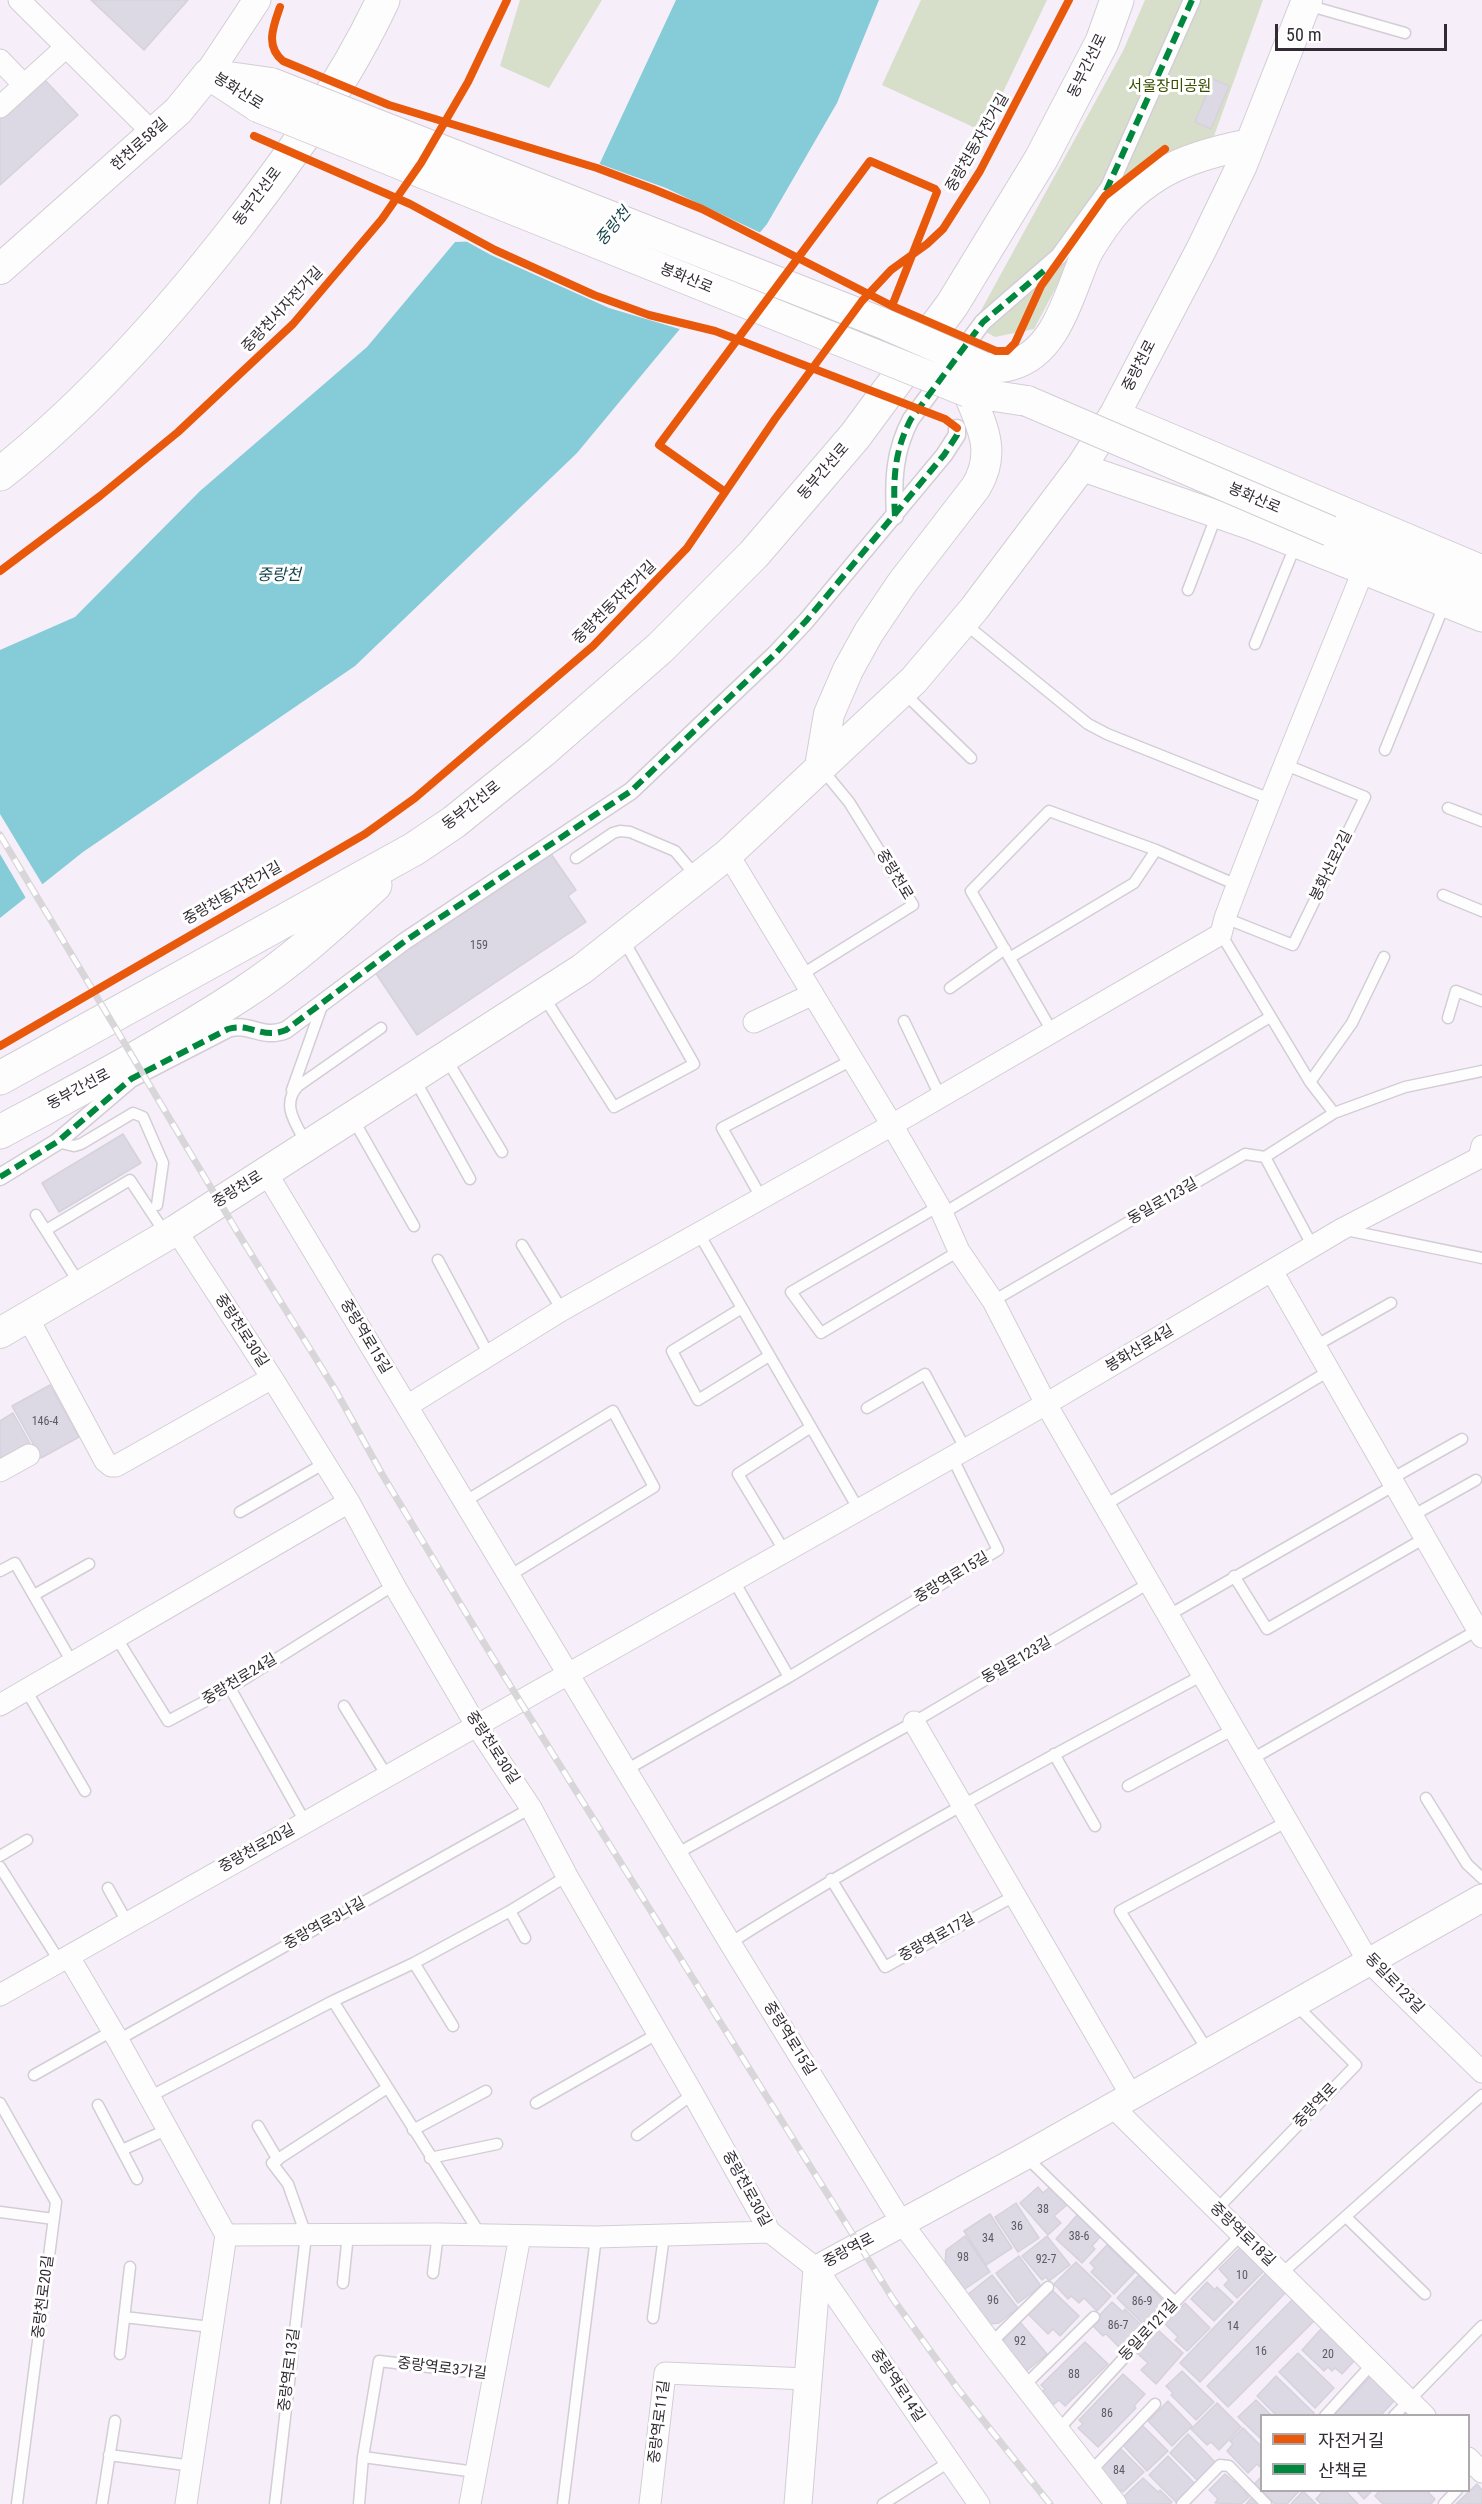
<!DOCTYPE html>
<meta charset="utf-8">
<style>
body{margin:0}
#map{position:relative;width:1482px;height:2504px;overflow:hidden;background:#f6eff9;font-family:"Roboto Condensed","Noto Sans KR",sans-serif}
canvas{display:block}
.legend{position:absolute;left:1260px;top:2414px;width:210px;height:78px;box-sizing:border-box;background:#fff;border:2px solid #adaaad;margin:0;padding:8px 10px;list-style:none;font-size:18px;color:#312b33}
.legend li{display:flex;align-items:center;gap:12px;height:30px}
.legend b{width:30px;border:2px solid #adaaad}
.scale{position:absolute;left:1275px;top:24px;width:172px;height:27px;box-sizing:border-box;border:3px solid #312b33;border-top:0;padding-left:8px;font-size:18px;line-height:21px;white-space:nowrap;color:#312b33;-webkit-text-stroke:4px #fff;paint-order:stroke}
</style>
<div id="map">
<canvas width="1482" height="2504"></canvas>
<ul class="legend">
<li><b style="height:8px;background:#e8590c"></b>자전거길</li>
<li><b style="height:8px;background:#00873e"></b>산책로</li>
</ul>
<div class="scale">50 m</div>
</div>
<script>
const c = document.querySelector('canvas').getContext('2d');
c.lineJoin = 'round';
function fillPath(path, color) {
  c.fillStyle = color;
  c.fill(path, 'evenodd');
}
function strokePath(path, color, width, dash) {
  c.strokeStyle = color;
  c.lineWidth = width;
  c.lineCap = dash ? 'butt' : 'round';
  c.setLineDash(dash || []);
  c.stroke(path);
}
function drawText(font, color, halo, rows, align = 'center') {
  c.font = font + ' "Roboto Condensed","Noto Sans KR",sans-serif';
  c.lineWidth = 6;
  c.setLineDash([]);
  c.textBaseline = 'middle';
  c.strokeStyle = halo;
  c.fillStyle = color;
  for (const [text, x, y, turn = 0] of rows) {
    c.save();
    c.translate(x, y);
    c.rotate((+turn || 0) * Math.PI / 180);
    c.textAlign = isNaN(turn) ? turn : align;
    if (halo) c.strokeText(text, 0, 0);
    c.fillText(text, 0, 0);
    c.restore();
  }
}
fillPath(new Path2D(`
 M 520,0 L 602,0 L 549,88 L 500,66 Z
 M 921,0 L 1047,0 L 984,132 L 882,85 Z
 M 1145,0 L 1263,0 L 1214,136 L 1167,154 L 1113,194 L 1078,246 L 1034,329 L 995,337 L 973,325 L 1123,51 Z`), '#d7deca');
fillPath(new Path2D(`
 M 676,0 L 879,0 L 837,103 L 767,224 L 577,453 L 355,666 L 83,852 L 0,918 L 0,650 L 75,617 L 200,491 L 367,347 L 455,242 L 565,238 Z`), '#85cbd8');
fillPath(new Path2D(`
 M 597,163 L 666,188 L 763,234 L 683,330 L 609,308 L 491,255 L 462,239 L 563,235 Z
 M 0,814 L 44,887 L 27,900 L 0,854 Z`), '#f6eff9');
const building = new Path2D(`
 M 91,0 L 188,0 L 144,50 Z
 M 43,78 L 78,115 L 0,185 L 0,116 Z
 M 1213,79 L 1229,86 L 1211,129 L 1195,122 Z
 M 549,851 L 576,890 L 568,896 L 586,922 L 417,1035 L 373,969 Z
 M 123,1134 L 141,1163 L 59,1212 L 42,1183 Z
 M 50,1385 L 79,1437 L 41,1458 L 12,1406 Z
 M 13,1413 L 31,1445 L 0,1462 L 0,1421 Z
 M 1051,2186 L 1068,2204 L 1054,2216 L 1061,2223 L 1048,2235 L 1020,2203 L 1038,2187 L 1043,2193 Z
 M 1016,2203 L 1039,2238 L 1018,2252 L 995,2217 Z
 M 990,2214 L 1012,2248 L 986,2265 L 964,2231 Z
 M 1078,2214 L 1102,2235 L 1092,2246 L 1095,2249 L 1082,2263 L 1056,2239 Z
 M 965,2236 L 990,2272 L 962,2291 L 945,2265 L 946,2250 Z
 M 1047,2236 L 1070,2265 L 1049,2281 L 1046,2277 L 1042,2280 L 1022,2256 Z
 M 1107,2245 L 1135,2272 L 1114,2294 L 1091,2272 L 1095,2268 L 1090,2263 Z
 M 1240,2248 L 1264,2271 L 1237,2298 L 1224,2285 L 1229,2280 L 1219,2269 Z
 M 1019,2256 L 1041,2286 L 1018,2303 L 996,2273 Z
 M 1076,2262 L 1111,2296 L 1097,2311 L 1084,2298 L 1079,2303 L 1071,2296 L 1068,2299 L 1054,2284 Z
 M 1267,2272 L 1287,2291 L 1200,2382 L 1180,2363 Z
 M 992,2275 L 1018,2308 L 999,2323 L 990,2324 L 967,2295 Z
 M 1139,2275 L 1167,2305 L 1146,2327 L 1117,2298 Z
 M 1207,2282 L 1215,2290 L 1217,2287 L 1233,2302 L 1214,2321 L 1191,2299 Z
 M 1051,2289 L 1079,2316 L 1060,2336 L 1053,2329 L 1048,2334 L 1027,2313 Z
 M 1294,2298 L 1316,2319 L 1228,2407 L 1207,2386 Z
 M 1112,2302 L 1123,2312 L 1125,2309 L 1145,2329 L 1123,2351 L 1106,2334 L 1103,2336 L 1091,2324 Z
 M 1185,2303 L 1210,2328 L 1187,2351 L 1175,2340 L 1178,2337 L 1165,2324 Z
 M 1020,2322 L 1047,2354 L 1023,2374 L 1002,2348 L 1005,2335 Z
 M 1322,2328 L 1355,2360 L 1342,2374 L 1335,2368 L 1332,2371 L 1328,2367 L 1324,2371 L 1302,2350 Z
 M 1158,2330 L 1183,2353 L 1156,2384 L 1141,2370 L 1148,2363 L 1137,2353 Z
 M 1085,2342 L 1108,2364 L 1065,2406 L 1059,2400 L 1053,2405 L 1041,2393 L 1045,2389 L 1041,2385 Z
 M 1298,2353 L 1334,2388 L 1315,2408 L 1279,2372 Z
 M 1182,2371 L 1214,2402 L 1196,2420 L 1171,2395 L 1173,2393 L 1166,2386 Z
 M 1123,2374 L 1145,2394 L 1134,2406 L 1136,2408 L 1098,2447 L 1078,2428 L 1083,2424 L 1079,2420 Z
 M 1276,2376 L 1314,2413 L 1312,2416 L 1277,2416 L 1257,2396 Z
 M 1371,2376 L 1395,2400 L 1380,2416 L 1333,2416 Z
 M 1256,2400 L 1272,2416 L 1262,2416 L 1262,2440 L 1238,2417 Z
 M 1168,2401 L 1192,2426 L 1172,2446 L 1148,2421 Z
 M 1217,2403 L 1241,2427 L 1219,2450 L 1211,2442 L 1207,2445 L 1191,2429 Z
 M 1141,2424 L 1168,2451 L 1147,2471 L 1121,2443 Z
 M 1243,2428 L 1262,2447 L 1262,2469 L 1257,2464 L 1248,2473 L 1227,2451 L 1233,2444 L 1230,2441 Z
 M 1188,2434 L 1216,2463 L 1198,2481 L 1170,2453 Z
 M 1118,2446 L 1144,2472 L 1123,2492 L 1121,2490 L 1117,2493 L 1094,2469 Z
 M 1168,2456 L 1196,2485 L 1177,2503 L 1149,2475 Z
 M 1225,2474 L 1234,2482 L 1236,2480 L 1247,2491 L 1245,2493 L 1249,2497 L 1241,2504 L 1215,2503 L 1218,2499 L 1209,2490 Z
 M 1262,2476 L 1262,2490 L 1300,2490 L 1287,2504 L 1275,2504 L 1254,2484 Z
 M 1143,2478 L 1158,2492 L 1160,2490 L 1172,2502 L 1170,2504 L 1125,2504 L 1121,2499 Z
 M 1477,2484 L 1482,2490 L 1482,2504 L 1456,2504 Z
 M 1324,2490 L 1345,2490 L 1358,2504 L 1321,2504 L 1316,2499 Z
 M 1356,2490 L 1373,2490 L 1364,2499 Z
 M 1380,2490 L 1426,2490 L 1435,2499 L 1431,2504 L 1383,2504 L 1375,2496 Z
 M 1303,2491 L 1316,2504 L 1291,2504 Z
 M 1252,2497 L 1259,2504 L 1246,2504 Z`);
fillPath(building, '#dcd8e4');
strokePath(building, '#d6d2db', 1.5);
const service = new Path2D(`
 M 1307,5 L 1405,33
 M 1188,590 L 1217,514
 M 964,623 L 1088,724 L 1107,734 L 1270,799
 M 1255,644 L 1296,544
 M 904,693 L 971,758
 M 1385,750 L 1445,603
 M 1448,808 L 1482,821
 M 576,858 L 613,833 L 620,831 L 630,832 L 675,851 L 696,876
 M 1443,895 L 1482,911
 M 1225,918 L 1293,945 L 1365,797 L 1286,765
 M 1221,934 L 1310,1082 L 1334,1113
 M 1011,957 L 1134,883 L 1156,850
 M 801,975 L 913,905 L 849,802 L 821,768
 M 950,988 L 1005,949
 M 544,997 L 614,1107 L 694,1064 L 623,939
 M 1448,1018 L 1456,991 L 1482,1001
 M 904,1021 L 940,1096
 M 1053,1033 L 971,891 L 1049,811 L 1156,850 L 1237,885
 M 447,1060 L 502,1152
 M 415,1080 L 470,1179
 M 1310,1082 L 1352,1023 L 1384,957
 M 292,1090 L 323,1003
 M 353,1119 L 414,1226
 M 57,1142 L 74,1146 L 81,1144 L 133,1113 L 143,1117 L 163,1163 L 157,1205
 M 307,1145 C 297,1125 280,1105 298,1086 L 381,1028
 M 1265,1157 L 1313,1247
 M 762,1199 L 722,1128 L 854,1059
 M 939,1206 L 791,1292 L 821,1333 L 959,1251
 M 942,1214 L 1270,1017
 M 36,1215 L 79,1283
 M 46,1230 L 130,1180 L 165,1233
 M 1346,1230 L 1482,1258
 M 698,1232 L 859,1510
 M 522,1245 L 562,1310
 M 438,1260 L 489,1355
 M 993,1301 L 1245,1154 L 1265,1157 L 1334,1113 L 1405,1087 L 1482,1071
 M 742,1308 L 672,1351 L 698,1400 L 769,1356
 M 1315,1346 L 1391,1303
 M 867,1408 L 925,1374 L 966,1450
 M 1391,1479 L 1462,1439
 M 464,1502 L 613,1411 L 654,1487 L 509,1576
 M 1105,1505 L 1329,1371
 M 240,1512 L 325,1463
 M 1412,1516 L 1476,1480
 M 785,1552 L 738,1474 L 811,1427
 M 0,1571 L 15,1563 L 73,1664
 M 1234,1576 L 1267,1629 L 1425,1538
 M 734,1581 L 789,1677
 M 34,1595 L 89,1564
 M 1169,1615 L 1395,1485
 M 116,1637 L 168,1721 L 230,1688 L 394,1585
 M 230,1688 L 305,1822
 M 26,1690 L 85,1791
 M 344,1706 L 387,1776
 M 1054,1754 L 1095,1826
 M 1252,1759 L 1481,1628
 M 626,1770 L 789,1677 L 998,1550 L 952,1457
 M 1128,1786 L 1234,1729
 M 1426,1798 L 1467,1864 L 1482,1878
 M 676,1854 L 914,1722 L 1151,1582
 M 0,1856 L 27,1840
 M 0,1867 L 60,1962
 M 831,1879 L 885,1967 L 1016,1895
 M 108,1888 L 127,1922
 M 510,1911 L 525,1938
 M 730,1943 C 883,1846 1043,1760 1203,1675
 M 414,1963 L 453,2026
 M 333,2001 L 480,2234
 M 118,2040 L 531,1808
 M 1208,2051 L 1120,1911 L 1288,1821
 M 34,2075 L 112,2031
 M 149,2097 L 333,2001 L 414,1963 L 510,1911 L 567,1876
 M 0,2103 L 56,2202 L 17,2504
 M 536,2103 L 657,2034
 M 98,2105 L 137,2179
 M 258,2126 L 278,2160
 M 413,2130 L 486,2091
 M 637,2135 L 693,2094
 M 122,2150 L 166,2130
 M 1025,2156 L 1175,2302
 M 430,2158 L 497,2144
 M 1216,2210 L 1356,2065 L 1295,2004
 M 0,2212 L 54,2219
 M 1346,2217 L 1425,2294
 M 433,2273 L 438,2234
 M 1281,2274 L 1482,2095
 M 343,2283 L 348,2234
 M 124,2317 L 211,2327
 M 653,2318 L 664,2236
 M 991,2343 L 1048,2287
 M 120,2354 L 130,2267
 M 1024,2386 L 1094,2317
 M 1325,2416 L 1372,2364
 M 1394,2416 L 1482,2326
 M 1058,2430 L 1175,2302 L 1241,2235
 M 109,2455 L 193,2466
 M 363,2457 L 476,2472
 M 1091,2471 L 1155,2404
 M 102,2504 L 115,2421
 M 275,2504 L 306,2235 L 288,2184 L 272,2163 L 387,2088
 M 359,2504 L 363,2457 L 379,2361 L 495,2375
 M 563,2504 L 596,2237
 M 883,2504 L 949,2462
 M 1182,2504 L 1220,2465 L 1229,2466 L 1266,2504
 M 1444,2504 L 1457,2490`);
const pedestrian = new Path2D(`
 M 895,516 C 893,480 894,451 911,419 L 983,322 L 1059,256 L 1109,187 L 1192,0
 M 0,1177 L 57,1142 L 131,1079 L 228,1029 C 250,1022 262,1040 286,1030 L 405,941 L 631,791 L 775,654 L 806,621 L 944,455 L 957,435 L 957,428`);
const minor = new Path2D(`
 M 19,0 L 153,133
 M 0,60 L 24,85
 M 0,107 L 66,47
 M 728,854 L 892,1125 L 939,1206 L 959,1251 L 993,1301 L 1046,1404 L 1368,1961 L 1482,2072
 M 754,1022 L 813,994
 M 266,1172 L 730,1943 L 902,2223 L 991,2343 L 1116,2504
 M 176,1230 L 272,1378 L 349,1502 L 394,1585 L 476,1725 L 531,1808 L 567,1876 L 693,2094 L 770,2232 L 817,2269 L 979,2504
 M 1272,1271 L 1482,1637
 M 28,1318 L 105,1461 L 111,1466 L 116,1466 L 272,1378
 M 407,1406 L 562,1310 L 892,1125 L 1221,934 L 1225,918 C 1268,801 1317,686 1363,571
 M 0,1471 L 29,1455
 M 0,1705 L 349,1502
 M 914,1722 L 1131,2095
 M 69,1957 L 118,2040 L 226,2235 L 186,2504
 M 0,1995 L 1046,1404 L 1342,1229 L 1479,1158 L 1482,1146
 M 1112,2106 L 1425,2416
 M 226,2235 L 438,2234 L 596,2237 L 770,2232
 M 1468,2458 L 1482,2472
 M 470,2504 L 520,2236
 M 650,2504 L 665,2373 L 807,2379`);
const tertiary = new Path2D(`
 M 208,74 L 257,0
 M 1115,414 L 1482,569
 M 1081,467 L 1251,526 L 1482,618
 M 798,2504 L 817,2269 L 1025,2156 L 1482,1898`);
const secondary = new Path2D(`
 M 258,107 L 208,74 L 271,83
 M 0,269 L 178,111 L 208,74
 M 983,367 C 992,367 1002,368 1011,365 C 1057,353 1069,293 1086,255 C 1093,242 1102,229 1111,217 C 1149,170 1194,155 1250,144
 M 968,392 L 1027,401
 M 1330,531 L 1482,595
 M 820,767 L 829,714 L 848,670 L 869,632 L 902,583 L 976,487 C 997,452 982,426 968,392
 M 0,1333 L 176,1230 L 582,969 L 728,854 L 914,680 L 974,609 L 1081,467 L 1115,414 L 1202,248 L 1242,165 L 1307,0`);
const trunk = new Path2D(`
 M 0,474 C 90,403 168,315 238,225 C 293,154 345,81 383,0
 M 0,1078 L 414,849 L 454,822 L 541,752 L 660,648 L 754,554 L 855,436 L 952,305 L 1041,159 L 1102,42 L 1117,0
 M 0,1132 C 82,1088 164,1045 242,994 C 290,963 333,924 375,885`);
strokePath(service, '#d3cdd5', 13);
strokePath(pedestrian, '#d3cdd5', 19);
strokePath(minor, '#d3cdd5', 23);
strokePath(tertiary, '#d3cdd5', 29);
strokePath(secondary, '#d3cdd5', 32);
strokePath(trunk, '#d3cdd5', 35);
strokePath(service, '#fefdfe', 10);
strokePath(pedestrian, '#fefdfe', 16);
strokePath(minor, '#fefdfe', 21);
strokePath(tertiary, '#fefdfe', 27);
strokePath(secondary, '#fefdfe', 30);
strokePath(trunk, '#fefdfe', 33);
const rail = new Path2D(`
 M 0,835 L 238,1233 L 336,1391 L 382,1474 L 493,1658 L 893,2299 L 958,2389 L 1050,2504`);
strokePath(rail, '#d8d6d9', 7);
strokePath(rail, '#fff', 4.5, [14]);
const secondaryBridge = new Path2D(`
 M 271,83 L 882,323 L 983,367
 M 258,107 L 968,392
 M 1027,401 L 1330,531`);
strokePath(secondaryBridge, '#d3cdd5', 32, []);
strokePath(secondaryBridge, '#fefdfe', 30);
strokePath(new Path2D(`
 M 1106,191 L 1192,0
 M 895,516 C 893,480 894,451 911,419 L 983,322 L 1046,269
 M 0,1177 L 57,1142 L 131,1079 L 228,1029 C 250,1022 262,1040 286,1030 L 405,941 L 631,791 L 775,654 L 806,621 L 944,455 L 957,435 L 957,428`), '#00873e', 6, [12, 6]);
strokePath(new Path2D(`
 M 280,7 C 273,27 265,46 283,61 L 389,105 L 597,168 L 653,189 L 702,209 L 892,306 L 996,351 L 1007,351 L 1015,343 L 1041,286 L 1105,196 L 1165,149
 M 254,136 L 410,204 L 495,250 L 594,295 L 649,315 L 715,331 L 945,419 L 957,428
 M 724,491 L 659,445 L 870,161 L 935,189 L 937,192 L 892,306
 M 0,571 L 100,496 L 178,432 L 293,324 L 382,219 L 421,163 L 468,82 L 507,0
 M 0,1046 L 365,834 L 415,798 L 593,646 L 687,548 L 775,419 L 862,301 L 891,270 L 927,244 L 943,229 L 980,171 L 1069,0`), '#e8590c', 8);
drawText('12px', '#5e5962', null, [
 ["159",479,946],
 ["146-4",45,1422],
 ["38",1043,2210],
 ["36",1017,2227],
 ["38-6",1079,2237],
 ["34",988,2239],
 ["98",963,2258],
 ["92-7",1046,2260],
 ["10",1242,2276],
 ["96",993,2301],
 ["86-9",1142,2302],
 ["86-7",1118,2326],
 ["14",1233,2327],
 ["92",1020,2342],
 ["16",1261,2352],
 ["20",1328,2355],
 ["88",1074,2375],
 ["86",1107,2414],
 ["84",1119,2471]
]);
drawText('15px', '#312b33', '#fff', [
 ["동부간선로",1088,66,-64],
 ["봉화산로",238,92,32],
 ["중랑천동자전거길",978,143,-60],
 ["한천로58길",140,145,-42],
 ["동부간선로",258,197,-53],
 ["봉화산로",686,279,22],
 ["중랑천서자전거길",283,310,-47],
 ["중랑천로",1140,366,-63],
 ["동부간선로",824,472,-49],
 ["봉화산로",1254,499,23],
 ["중랑천동자전거길",615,603,-45],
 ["동부간선로",472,806,-38],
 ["봉화산로2길",1332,866,-64],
 ["중랑천로",894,875,59],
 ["중랑천동자전거길",233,894,-30],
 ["동부간선로",79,1090,-28],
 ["중랑천로",238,1190,-32],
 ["동일로123길",1163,1202,-30],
 ["중랑천로30길",241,1331,57],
 ["중랑역로15길",365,1337,59],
 ["봉화산로4길",1140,1349,-31],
 ["중랑역로15길",952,1578,-31],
 ["동일로123길",1017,1661,-30],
 ["중랑천로24길",240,1680,-31],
 ["중랑천로30길",492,1748,57],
 ["중랑천로20길",257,1849,-29],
 ["중랑역로3나길",325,1924,-29],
 ["중랑역로17길",937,1938,-29],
 ["동일로123길",1394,1984,46],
 ["중랑역로15길",789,2039,58],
 ["중랑역로",1316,2106,-46],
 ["중랑천로30길",746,2189,61],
 ["중랑역로18길",1242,2235,44],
 ["중랑역로",849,2251,-28],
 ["중랑천로20길",44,2297,-83],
 ["동일로121길",1149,2331,-47],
 ["중랑역로3가길",442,2369,7],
 ["중랑역로13길",290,2370,-83],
 ["중랑역로14길",897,2386,56],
 ["중랑역로11길",660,2422,-83]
]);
drawText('15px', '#384f00', '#fff', [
 ["서울장미공원",1170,87]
]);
drawText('italic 16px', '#134349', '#fff', [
 ["중랑천",614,227,-50],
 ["중랑천",279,576]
]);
</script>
